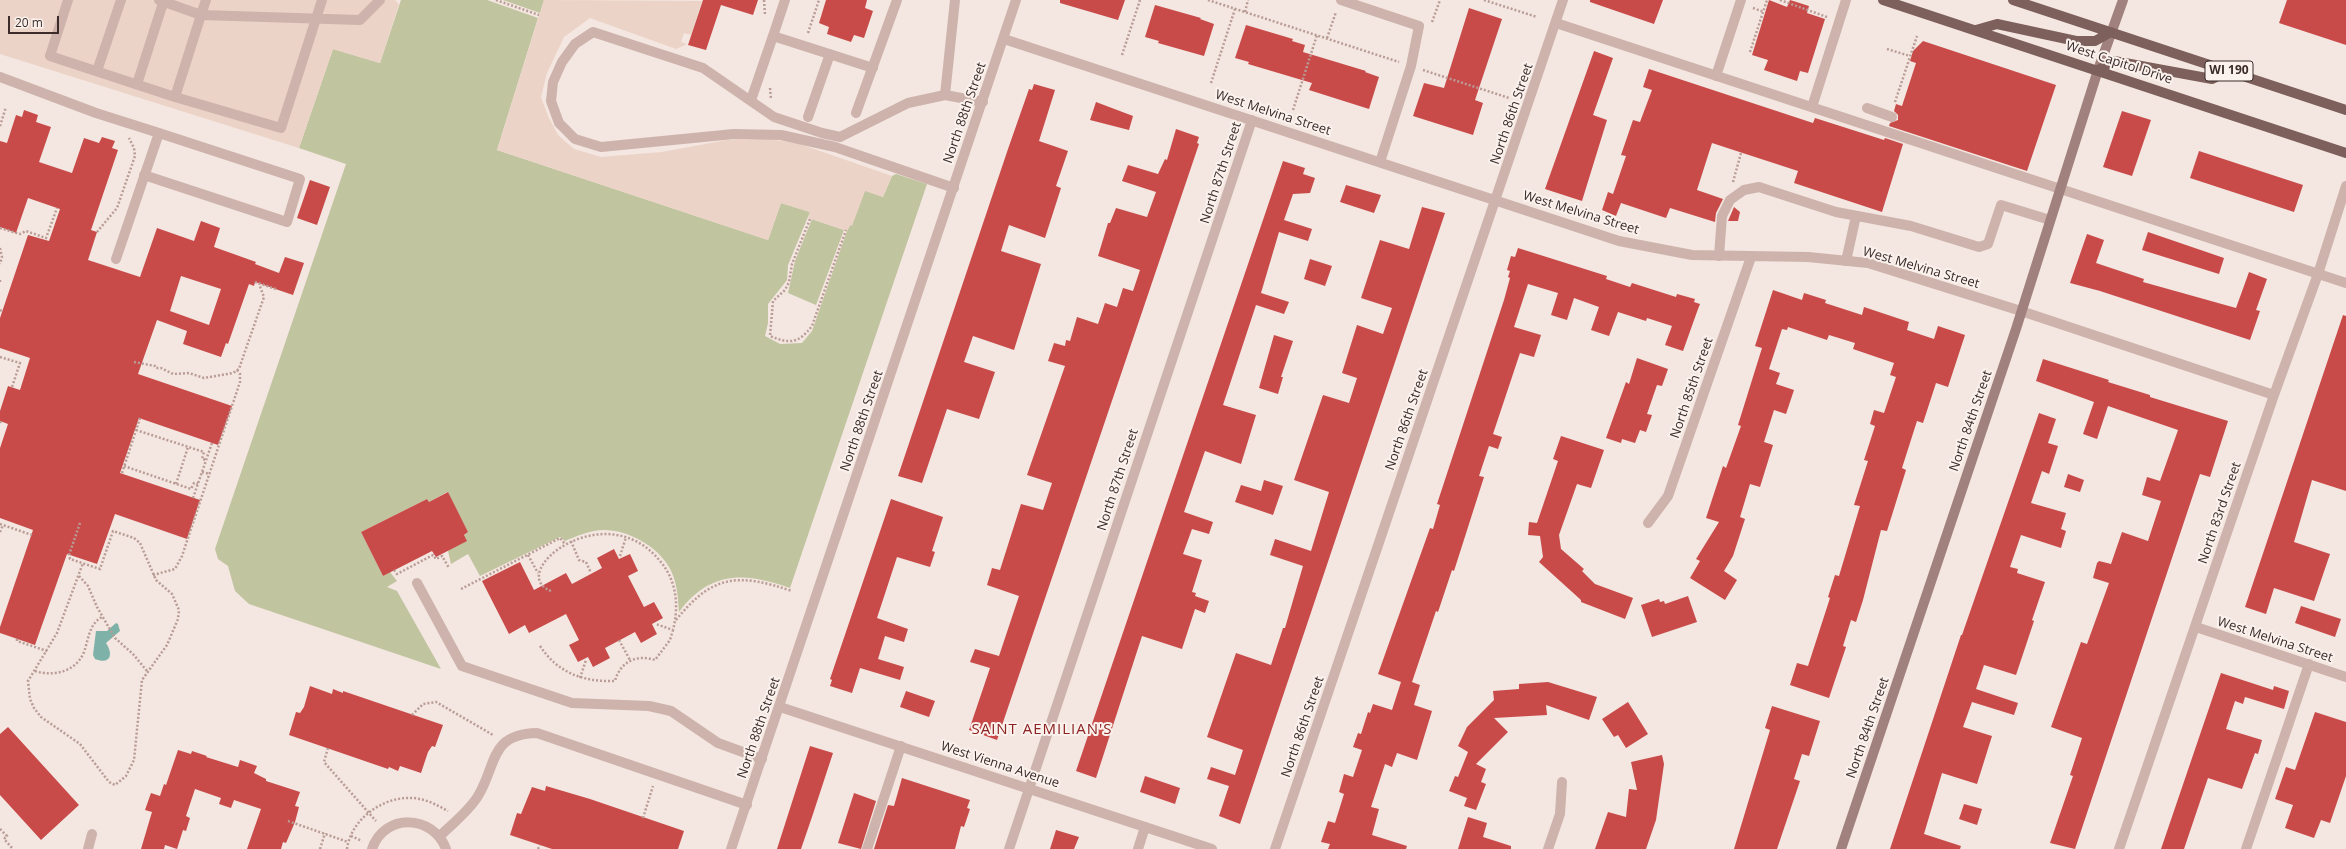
<!DOCTYPE html>
<style>
body{margin:0}
#map{position:relative;width:2346px;height:849px;overflow:hidden;background:#f4e6e0;font-family:"Open Sans",sans-serif}
canvas{display:block}
.scale{position:absolute;left:8px;top:16px;width:51px;height:18px;box-sizing:border-box;border:2px solid #3b2c2b;border-top:0;padding-left:5px;font-size:12px;line-height:14px;white-space:nowrap;color:#3b2c2b;-webkit-text-stroke:3px #fbf2ed;paint-order:stroke}
</style>
<div id="map">
<canvas width="2346" height="849"></canvas>
<div class="scale">20 m</div>
</div>
<script>
const c = document.querySelector('canvas').getContext('2d');
c.lineJoin = 'round';
function fillPath(path, color) {
  c.fillStyle = color;
  c.fill(path, 'evenodd');
}
function strokePath(path, color, width, dash) {
  c.strokeStyle = color;
  c.lineWidth = width;
  c.lineCap = dash ? 'butt' : 'round';
  c.setLineDash(dash || []);
  c.stroke(path);
}
function drawText(font, color, halo, rows, align = 'center') {
  c.font = font + ' "Open Sans",sans-serif';
  c.lineWidth = 4;
  c.setLineDash([]);
  c.textBaseline = 'middle';
  c.strokeStyle = halo;
  c.fillStyle = color;
  for (const [text, x, y, turn = 0] of rows) {
    c.save();
    c.translate(x, y);
    c.rotate((+turn || 0) * Math.PI / 180);
    c.textAlign = isNaN(turn) ? turn : align;
    if (halo) c.strokeText(text, 0, 0);
    c.fillText(text, 0, 0);
    c.restore();
  }
}
fillPath(new Path2D(`
 M 401,0 L 487,0 L 538,18 L 497,150 L 768,240 L 781,203 L 810,212 L 788,265 L 787,280 L 768,304 L 768,323 L 765,336 L 780,344 L 802,343 L 812,331 L 847,231 L 850,225 L 852,225 L 865,190 L 883,197 L 892,176 L 896,174 L 927,184 L 790,588 C 746,572 710,570 679,612 C 678,597 677,580 669,567 C 657,546 628,530 604,530 C 590,530 577,536 565,541 L 560,537 L 480,576 L 468,554 L 451,564 L 448,551 L 468,532 L 447,492 L 429,502 L 427,499 L 361,532 L 383,576 L 390,572 L 397,581 L 387,587 L 397,591 L 441,669 L 249,604 L 235,591 L 228,566 L 218,559 L 215,549 L 346,164 L 299,148 L 333,49 L 380,63 Z
 M 503,0 L 544,0 L 540,13 Z
 M 812,219 L 844,230 L 816,305 L 788,293 L 795,261 Z`), '#c0c49f');
fillPath(new Path2D(`
 M 0,0 L 395,0 L 399,4 L 380,63 L 333,49 L 299,148 L 0,54 Z
 M 544,0 L 702,1 L 691,35 L 684,33 L 681,42 L 687,44 L 676,49 L 590,18 L 564,37 L 547,73 L 541,97 L 548,116 L 558,135 L 574,149 L 601,157 L 662,152 L 727,140 L 766,139 L 797,143 L 892,176 L 883,197 L 865,191 L 852,226 L 850,225 L 847,231 L 808,218 L 810,212 L 781,203 L 768,240 L 497,150 Z`), '#ecd3c7');
fillPath(new Path2D(`
 M 116,623 L 118,624 L 120,631 L 106,643 C 114,655 110,665 95,659 L 93,655 L 96,631 L 107,631 Z`), '#7eb2a8');
fillPath(new Path2D(`
 M 703,0 L 758,0 L 753,15 L 721,5 L 706,50 L 688,45 Z
 M 826,0 L 867,0 L 865,8 L 873,11 L 864,38 L 854,35 L 851,42 L 827,34 L 829,27 L 819,23 Z
 M 1060,0 L 1125,0 L 1118,20 L 1060,3 Z
 M 1590,0 L 1663,0 L 1654,24 L 1590,2 Z
 M 1769,0 L 1787,7 L 1790,0 L 1809,6 L 1807,13 L 1825,19 L 1808,73 L 1800,71 L 1797,81 L 1764,70 L 1768,60 L 1752,55 Z
 M 2287,0 L 2346,0 L 2346,45 L 2279,23 Z
 M 1155,5 L 1201,18 L 1200,19 L 1214,24 L 1204,56 L 1158,43 L 1159,41 L 1145,37 Z
 M 1469,8 L 1502,19 L 1475,100 L 1483,103 L 1473,135 L 1413,116 L 1424,83 L 1444,88 Z
 M 1246,25 L 1293,39 L 1292,41 L 1305,45 L 1303,52 L 1366,71 L 1365,72 L 1379,77 L 1369,109 L 1309,90 L 1312,83 L 1248,64 L 1249,62 L 1235,58 Z
 M 1923,41 L 2056,85 L 2027,171 L 1889,126 L 1890,123 L 1898,120 L 1898,115 L 1894,111 L 1896,104 L 1902,106 L 1916,63 L 1910,61 L 1913,51 Z
 M 1594,51 L 1613,58 L 1593,115 L 1607,120 L 1582,201 L 1545,189 Z
 M 1649,69 L 1813,123 L 1815,118 L 1884,140 L 1885,138 L 1903,144 L 1882,212 L 1794,183 L 1798,171 L 1712,143 L 1697,190 L 1723,199 L 1716,213 L 1715,222 L 1670,208 L 1666,218 L 1621,203 L 1616,216 L 1602,210 L 1608,192 L 1613,194 L 1626,156 L 1621,155 L 1633,120 L 1640,122 L 1652,90 L 1643,87 Z
 M 1034,84 L 1055,90 L 1039,141 L 1068,151 L 1056,186 L 1061,188 L 1045,238 L 1009,225 L 1001,251 L 1041,264 L 1014,350 L 973,336 L 964,362 L 995,372 L 979,419 L 947,409 L 922,483 L 898,476 L 1008,149 L 1029,89 L 1032,90 Z
 M 1096,102 L 1133,116 L 1129,130 L 1090,120 Z
 M 24,110 L 38,115 L 36,122 L 51,127 L 39,162 L 72,173 L 84,138 L 99,143 L 102,137 L 115,141 L 112,148 L 118,150 L 91,230 L 97,232 L 88,260 L 140,277 L 157,228 L 194,241 L 201,221 L 220,228 L 214,247 L 256,262 L 255,264 L 279,273 L 285,257 L 304,263 L 293,295 L 255,282 L 254,286 L 249,284 L 228,344 L 226,343 L 221,357 L 183,344 L 187,331 L 157,320 L 138,374 L 232,406 L 218,445 L 139,418 L 120,473 L 200,500 L 187,539 L 115,514 L 97,564 L 67,554 L 35,645 L 0,633 L 0,627 L 33,530 L 0,518 L 0,448 L 8,424 L 0,421 L 0,411 L 8,386 L 20,390 L 30,358 L 0,348 L 0,318 L 28,235 L 49,241 L 60,209 L 28,198 L 16,233 L 0,227 L 0,141 L 7,143 L 16,115 L 22,117 ZM 181,276 L 221,289 L 209,325 L 170,311 Z
 M 2122,111 L 2151,120 L 2132,176 L 2103,167 Z
 M 1176,129 L 1199,137 L 1197,143 L 1199,144 L 997,740 L 969,730 L 990,668 L 970,662 L 975,649 L 999,656 L 1019,596 L 987,585 L 992,568 L 1000,570 L 1021,504 L 1043,510 L 1052,483 L 1027,475 L 1065,366 L 1048,361 L 1054,343 L 1065,346 L 1066,340 L 1070,341 L 1077,317 L 1098,324 L 1105,303 L 1117,307 L 1123,288 L 1133,291 L 1140,270 L 1098,256 L 1108,223 L 1110,223 L 1116,208 L 1147,217 L 1156,192 L 1122,181 L 1128,165 L 1158,174 L 1165,159 L 1167,160 Z
 M 2199,151 L 2303,185 L 2294,212 L 2190,178 Z
 M 1283,161 L 1305,168 L 1303,174 L 1315,178 L 1310,193 L 1293,194 L 1284,220 L 1312,229 L 1308,241 L 1279,232 L 1261,293 L 1289,302 L 1284,314 L 1256,305 L 1223,405 L 1256,415 L 1241,464 L 1205,451 L 1184,512 L 1213,522 L 1209,534 L 1192,529 L 1183,554 L 1202,560 L 1192,592 L 1196,593 L 1195,596 L 1209,601 L 1205,613 L 1195,609 L 1182,649 L 1142,636 L 1096,778 L 1076,771 Z
 M 310,180 L 330,187 L 317,225 L 297,218 Z
 M 1346,185 L 1381,195 L 1374,213 L 1340,202 Z
 M 1422,207 L 1445,213 L 1240,824 L 1219,816 L 1229,786 L 1207,779 L 1211,767 L 1235,775 L 1243,750 L 1207,737 L 1236,653 L 1271,665 L 1283,628 L 1285,628 L 1303,566 L 1270,555 L 1275,539 L 1311,551 L 1329,492 L 1294,480 L 1323,395 L 1349,403 L 1357,378 L 1342,373 L 1357,325 L 1383,334 L 1392,308 L 1361,298 L 1380,240 L 1409,249 Z
 M 1734,207 L 1740,212 L 1738,221 L 1728,221 Z
 M 2148,232 L 2224,258 L 2219,274 L 2142,250 Z
 M 2087,234 L 2104,240 L 2096,263 L 2144,279 L 2143,282 L 2236,308 L 2249,272 L 2267,279 L 2256,310 L 2260,311 L 2250,340 L 2100,291 L 2070,283 Z
 M 1518,248 L 1607,276 L 1606,279 L 1630,287 L 1632,283 L 1676,297 L 1677,294 L 1695,299 L 1694,302 L 1700,304 L 1698,309 L 1683,351 L 1665,345 L 1672,326 L 1647,318 L 1646,321 L 1618,312 L 1609,336 L 1591,330 L 1599,307 L 1574,298 L 1567,320 L 1551,315 L 1558,293 L 1528,284 L 1514,327 L 1541,335 L 1534,357 L 1520,353 L 1493,434 L 1502,437 L 1498,449 L 1489,446 L 1479,476 L 1484,477 L 1454,571 L 1452,570 L 1438,612 L 1436,611 L 1412,682 L 1420,685 L 1414,705 L 1432,711 L 1417,760 L 1397,753 L 1392,767 L 1385,764 L 1371,807 L 1379,809 L 1372,835 L 1407,846 L 1406,849 L 1328,849 L 1330,844 L 1321,842 L 1328,821 L 1335,823 L 1344,794 L 1339,792 L 1344,774 L 1353,777 L 1362,750 L 1353,747 L 1358,733 L 1361,734 L 1368,712 L 1370,713 L 1373,704 L 1392,710 L 1401,682 L 1378,674 L 1430,528 L 1433,529 L 1440,505 L 1437,504 L 1504,300 L 1510,278 L 1508,277 L 1510,271 L 1507,270 L 1511,256 L 1515,257 Z
 M 1310,259 L 1332,266 L 1325,286 L 1304,279 Z
 M 1773,290 L 1802,300 L 1804,293 L 1826,300 L 1825,303 L 1862,315 L 1864,307 L 1909,322 L 1907,330 L 1934,339 L 1938,326 L 1965,335 L 1948,387 L 1936,383 L 1923,423 L 1917,421 L 1902,468 L 1906,470 L 1887,531 L 1881,530 L 1863,600 L 1856,622 L 1851,620 L 1843,646 L 1846,647 L 1829,698 L 1790,685 L 1797,663 L 1808,666 L 1830,598 L 1828,597 L 1835,575 L 1839,576 L 1860,506 L 1854,505 L 1868,461 L 1864,460 L 1875,426 L 1870,424 L 1874,410 L 1884,413 L 1896,377 L 1890,375 L 1894,363 L 1853,349 L 1855,343 L 1829,335 L 1827,340 L 1788,327 L 1787,330 L 1782,329 L 1769,369 L 1780,373 L 1776,384 L 1794,390 L 1786,414 L 1774,410 L 1764,442 L 1773,445 L 1760,487 L 1750,484 L 1740,517 L 1745,519 L 1733,556 L 1724,571 L 1737,580 L 1725,600 L 1690,578 L 1700,561 L 1696,559 L 1719,522 L 1706,518 L 1723,466 L 1726,468 L 1741,426 L 1738,425 L 1762,348 L 1755,346 Z
 M 2343,315 L 2346,316 L 2346,491 L 2312,480 L 2294,542 L 2330,554 L 2314,601 L 2274,588 L 2266,614 L 2245,607 Z
 M 1274,335 L 1293,341 L 1281,377 L 1283,377 L 1278,394 L 1259,388 Z
 M 1637,358 L 1668,369 L 1662,386 L 1657,385 L 1647,414 L 1652,415 L 1646,432 L 1640,430 L 1635,443 L 1622,439 L 1621,443 L 1606,438 L 1626,382 L 1629,384 Z
 M 2043,359 L 2109,380 L 2108,382 L 2150,395 L 2150,397 L 2228,421 L 2210,477 L 2200,474 L 2075,849 L 2050,843 L 2073,776 L 2070,775 L 2082,738 L 2051,727 L 2081,642 L 2087,644 L 2109,583 L 2093,578 L 2097,563 L 2099,561 L 2111,564 L 2122,532 L 2148,541 L 2161,501 L 2142,495 L 2147,477 L 2160,481 L 2178,430 L 2108,406 L 2097,439 L 2083,434 L 2094,402 L 2036,381 Z
 M 2039,413 L 2056,419 L 2048,443 L 2058,446 L 2049,474 L 2042,471 L 2031,503 L 2066,513 L 2061,529 L 2066,531 L 2061,548 L 2021,535 L 2010,567 L 2018,569 L 2017,573 L 2045,582 L 2032,620 L 2034,621 L 2016,675 L 1984,665 L 1976,689 L 2018,703 L 2014,715 L 1972,702 L 1963,727 L 1992,736 L 1977,784 L 1942,773 L 1924,834 L 1961,846 L 1960,849 L 1890,849 L 1956,650 L 1961,635 L 1962,635 Z
 M 1561,436 L 1604,450 L 1591,488 L 1577,484 L 1559,535 L 1561,549 L 1584,569 L 1582,571 L 1595,584 L 1633,598 L 1625,619 L 1581,602 L 1581,600 L 1539,562 L 1543,557 L 1540,536 L 1528,535 L 1529,522 L 1537,523 L 1558,461 L 1553,459 Z
 M 2068,474 L 2084,480 L 2080,492 L 2064,487 Z
 M 1264,480 L 1283,486 L 1273,515 L 1235,502 L 1241,485 L 1261,491 Z
 M 448,492 L 468,532 L 464,535 L 467,541 L 436,557 L 432,551 L 383,576 L 361,532 L 427,499 L 429,502 Z
 M 891,499 L 943,517 L 932,551 L 935,552 L 930,567 L 897,557 L 877,618 L 908,629 L 904,642 L 885,636 L 878,659 L 904,667 L 900,680 L 860,668 L 852,693 L 830,686 L 832,680 L 830,679 Z
 M 614,549 L 619,559 L 630,554 L 638,571 L 628,576 L 644,607 L 654,602 L 663,618 L 652,624 L 657,634 L 641,643 L 635,632 L 605,648 L 610,658 L 593,667 L 588,657 L 578,662 L 569,645 L 579,640 L 566,614 L 529,633 L 525,625 L 509,634 L 482,581 L 520,562 L 534,590 L 566,573 L 572,584 L 602,568 L 597,558 Z
 M 1688,596 L 1697,622 L 1652,637 L 1641,605 L 1659,599 L 1660,602 L 1664,601 L 1665,604 Z
 M 2301,606 L 2341,619 L 2335,637 L 2295,623 Z
 M 2221,673 L 2273,690 L 2274,686 L 2289,691 L 2284,709 L 2245,697 L 2243,704 L 2235,701 L 2226,729 L 2262,740 L 2258,754 L 2255,753 L 2242,789 L 2208,778 L 2184,849 L 2161,849 Z
 M 1548,682 L 1597,697 L 1589,720 L 1546,705 L 1547,715 L 1494,718 L 1508,732 L 1476,764 L 1486,769 L 1481,782 L 1486,784 L 1476,810 L 1464,806 L 1467,798 L 1449,791 L 1455,776 L 1458,777 L 1468,752 L 1458,746 L 1467,727 L 1494,700 L 1493,691 L 1519,689 L 1519,684 Z
 M 310,686 L 332,694 L 333,689 L 343,693 L 343,691 L 443,725 L 435,747 L 432,746 L 428,752 L 421,773 L 400,766 L 398,771 L 389,767 L 388,769 L 289,735 L 296,712 L 300,713 L 304,707 Z
 M 906,691 L 935,701 L 929,717 L 900,707 Z
 M 1628,702 L 1648,734 L 1626,748 L 1618,735 L 1614,737 L 1602,719 Z
 M 1772,706 L 1820,721 L 1809,756 L 1802,754 L 1794,779 L 1800,781 L 1777,849 L 1734,849 L 1770,730 L 1765,728 Z
 M 2315,712 L 2346,722 L 2346,776 L 2330,823 L 2321,820 L 2314,838 L 2285,828 L 2293,805 L 2275,799 L 2286,767 L 2295,770 Z
 M 8,727 L 79,805 L 41,840 L 0,795 L 0,734 Z
 M 810,746 L 833,753 L 813,814 L 801,849 L 777,849 Z
 M 178,750 L 191,754 L 192,751 L 207,756 L 206,757 L 238,767 L 240,760 L 257,766 L 254,773 L 266,779 L 266,781 L 300,792 L 295,806 L 299,807 L 295,822 L 286,843 L 283,842 L 281,849 L 247,849 L 261,809 L 234,800 L 231,808 L 219,804 L 221,798 L 195,789 L 186,816 L 190,818 L 186,831 L 183,830 L 177,849 L 165,845 L 164,849 L 141,849 L 152,812 L 145,810 L 151,793 L 160,796 L 164,784 L 166,785 Z
 M 1662,755 L 1664,764 L 1656,820 L 1646,849 L 1595,849 L 1608,812 L 1626,817 L 1629,789 L 1637,790 L 1631,762 Z
 M 1145,776 L 1180,788 L 1175,804 L 1140,792 Z
 M 902,778 L 970,800 L 967,808 L 970,809 L 964,827 L 961,826 L 955,849 L 874,849 L 888,805 L 894,806 Z
 M 546,786 L 590,799 L 684,831 L 678,849 L 552,849 L 510,835 L 517,813 L 521,814 L 532,787 L 545,791 Z
 M 854,793 L 876,801 L 861,849 L 838,843 Z
 M 1964,804 L 1982,809 L 1977,825 L 1959,819 Z
 M 1468,817 L 1487,823 L 1483,837 L 1511,846 L 1511,849 L 1458,849 Z
 M 1056,830 L 1079,837 L 1074,849 L 1050,849 Z`), '#c84b4a');
strokePath(new Path2D(`
 M 496,0 L 539,15
 M 764,0 L 765,15
 M 1208,0 L 1399,62
 M 1484,0 L 1537,17
 M 1780,0 L 1827,17
 M 1753,8 L 1764,12
 M 1245,12 L 1248,0
 M 1432,22 L 1440,0
 M 808,33 L 819,0
 M 1327,38 L 1336,12
 M 1887,49 L 1910,56
 M 1750,52 L 1767,0
 M 1122,55 L 1140,0
 M 1423,70 L 1509,98
 M 1211,83 L 1235,9
 M 770,88 L 771,99
 M 1895,102 L 1917,36
 M 1293,110 L 1317,35
 M 0,126 L 6,107
 M 1733,182 L 1741,153
 M 810,219 L 792,264 L 789,282 L 785,290 L 773,301 L 770,336 C 790,344 798,344 812,326 L 846,230
 M 0,228 L 20,234 L 26,231 L 46,238 L 57,208
 M 97,232 L 117,208 L 135,156 L 134,148 L 129,138
 M 0,248 L 2,257 L 0,264
 M 0,280 L 0,283
 M 255,282 L 276,289
 M 0,310 L 2,311
 M 0,357 L 20,363 L 12,387
 M 134,362 L 155,366 L 156,368 L 161,368 L 173,374 L 189,373 L 204,378 L 233,373 L 239,369 L 242,360 L 264,297 L 259,284
 M 0,423 L 1,421
 M 136,430 L 204,452 L 202,459 L 206,460
 M 124,466 L 191,489 L 194,483 L 198,484
 M 202,472 L 210,474
 M 122,473 L 140,418
 M 176,484 L 188,447
 M 193,498 L 212,443
 M 80,523 L 69,555 L 70,559 L 100,569 L 113,531 L 134,538 L 140,543 L 156,580 L 172,594 L 179,610 L 178,619 L 167,645 L 142,680 L 134,760 L 126,776 L 115,785 L 109,782 L 80,744 L 41,717 L 34,708 L 30,699 L 28,681 L 57,633 L 83,563
 M 0,524 L 32,535
 M 0,532 L 3,525
 M 571,541 L 579,560 L 586,562 L 591,573
 M 528,555 L 538,573
 M 620,556 L 626,537
 M 394,570 L 397,574 L 433,555 L 436,559 L 442,556 L 449,568
 M 153,575 L 175,569 L 182,556 L 240,382 L 240,374 L 237,370
 M 79,576 L 88,586 L 97,607 L 115,638 L 133,654 L 147,671
 M 461,589 L 560,538 L 565,544
 M 551,591 C 504,573 605,493 660,561 C 677,581 679,606 673,630 L 656,624
 M 676,620 C 713,574 738,573 792,591
 M 17,639 L 17,641 L 47,651
 M 619,640 L 630,660
 M 540,646 C 558,673 583,682 615,681 C 620,662 636,654 655,660 L 670,640 L 673,630
 M 35,671 C 53,677 76,672 84,652 C 89,638 89,624 102,617
 M 580,678 L 586,660
 M 412,715 L 423,704 L 436,702 L 493,735
 M 328,748 L 324,762 L 376,821
 M 643,818 L 653,786
 M 288,821 L 348,842
 M 0,829 L 7,836 L 4,839 L 13,849
 M 351,836 L 362,841
 M 320,849 L 325,833
 M 347,849 C 351,819 383,796 413,798 C 426,799 437,805 448,811
 M 538,849 L 540,845`), '#b99c96', 2.5, [2, 2]);
strokePath(new Path2D(`
 M 68,0 L 50,56 L 175,97 L 201,15 L 360,20 L 380,0
 M 159,0 L 201,15 L 206,0
 M 1341,0 L 1419,26 L 1411,66 L 1380,162
 M 1556,23 L 2346,283
 M 773,36 L 785,0
 M 97,71 L 121,0
 M 1716,76 L 1741,0
 M 0,77 L 96,113 L 159,133 L 116,259
 M 137,84 L 164,0
 M 945,95 L 955,0
 M 175,97 L 281,128 L 322,0
 M 751,100 L 773,36 L 873,68
 M 1812,107 L 1846,0
 M 1867,108 L 1892,117
 M 856,113 L 897,0
 M 808,117 L 830,54
 M 144,175 L 287,222 L 300,179 L 159,133
 M 954,188 L 835,147 L 781,135 L 734,134 L 601,147 L 575,139 L 559,123 L 551,101 L 553,82 L 562,62 L 575,44 L 593,32 L 703,68 L 774,117 L 822,133 L 840,137 L 908,103 L 945,95 L 983,102
 M 1719,256 L 1722,216 L 1730,200 L 1744,190 L 1759,187 L 1836,212 L 1911,226 L 1979,247 L 1988,244 L 2001,205 L 2050,220
 M 1846,261 L 1856,216
 M 417,583 L 462,666 L 572,703 L 649,706 L 671,711 L 718,743 L 762,759
 M 440,836 C 452,824 469,811 478,796 C 497,765 489,734 537,733 L 747,805
 M 88,849 L 92,834
 M 372,849 C 384,813 433,814 446,849
 M 867,849 L 901,746
 M 1138,849 L 1145,827
 M 2246,849 L 2309,664`), '#cdb3ac', 10);
strokePath(new Path2D(`
 M 1004,39 L 1619,241 L 1692,255 L 1808,257 L 1868,263 L 2021,311 L 2274,395
 M 1648,523 L 1668,496 L 1751,257
 M 2196,627 L 2346,677
 M 780,707 L 1212,849
 M 731,849 L 1016,0
 M 1009,849 L 1252,120
 M 1275,849 L 1563,0
 M 1548,849 L 1560,814 L 1562,782
 M 2119,849 L 2274,395 L 2318,274 L 2346,186`), '#cdb3ac', 10);
strokePath(new Path2D(`
 M 1841,849 L 2016,329 L 2098,70 L 2123,0`), '#a1817d', 10);
strokePath(new Path2D(`
 M 1883,0 L 2346,153
 M 2013,0 L 2346,110
 M 1976,30 L 1997,24 L 2076,41 L 2095,41 L 2111,32
 M 2098,70 L 2114,61 L 2212,79 L 2228,71`), '#7d5f5c', 10);
for (const [x, y, w] of [
 [2229,71,48]
]) {
  const box = new Path2D();
  box.roundRect(x - w / 2, y - 10, w, 20, 3);
  c.fillStyle = '#fbf2ed';
  c.fill(box);
  strokePath(box, '#3b2c2b', 1);
}
drawText('bold 12px', '#3b2c2b', null, [
 ["WI 190",2229,71]
]);
drawText('13px', '#3b2c2b', '#fbf2ed', [
 ["West Capitol Drive",2119,63,18],
 ["North 88th Street",965,113,-71],
 ["West Melvina Street",1273,113,18],
 ["North 86th Street",1512,114,-71],
 ["North 87th Street",1221,173,-72],
 ["West Melvina Street",1581,213,17],
 ["West Melvina Street",1921,268,16],
 ["North 85th Street",1692,388,-71],
 ["North 86th Street",1407,420,-71],
 ["North 88th Street",862,421,-71],
 ["North 84th Street",1971,421,-71],
 ["North 87th Street",1118,480,-72],
 ["North 83rd Street",2220,513,-71],
 ["West Melvina Street",2275,640,18],
 ["North 86th Street",1303,727,-71],
 ["North 88th Street",759,728,-71],
 ["North 84th Street",1868,728,-71],
 ["West Vienna Avenue",1000,765,18]
]);
c.letterSpacing = '1px';
drawText('15px', '#8c2222', '#fbf2ed', [
 ["SAINT AEMILIAN'S",1042,730]
]);
c.letterSpacing = '0px';
</script>
